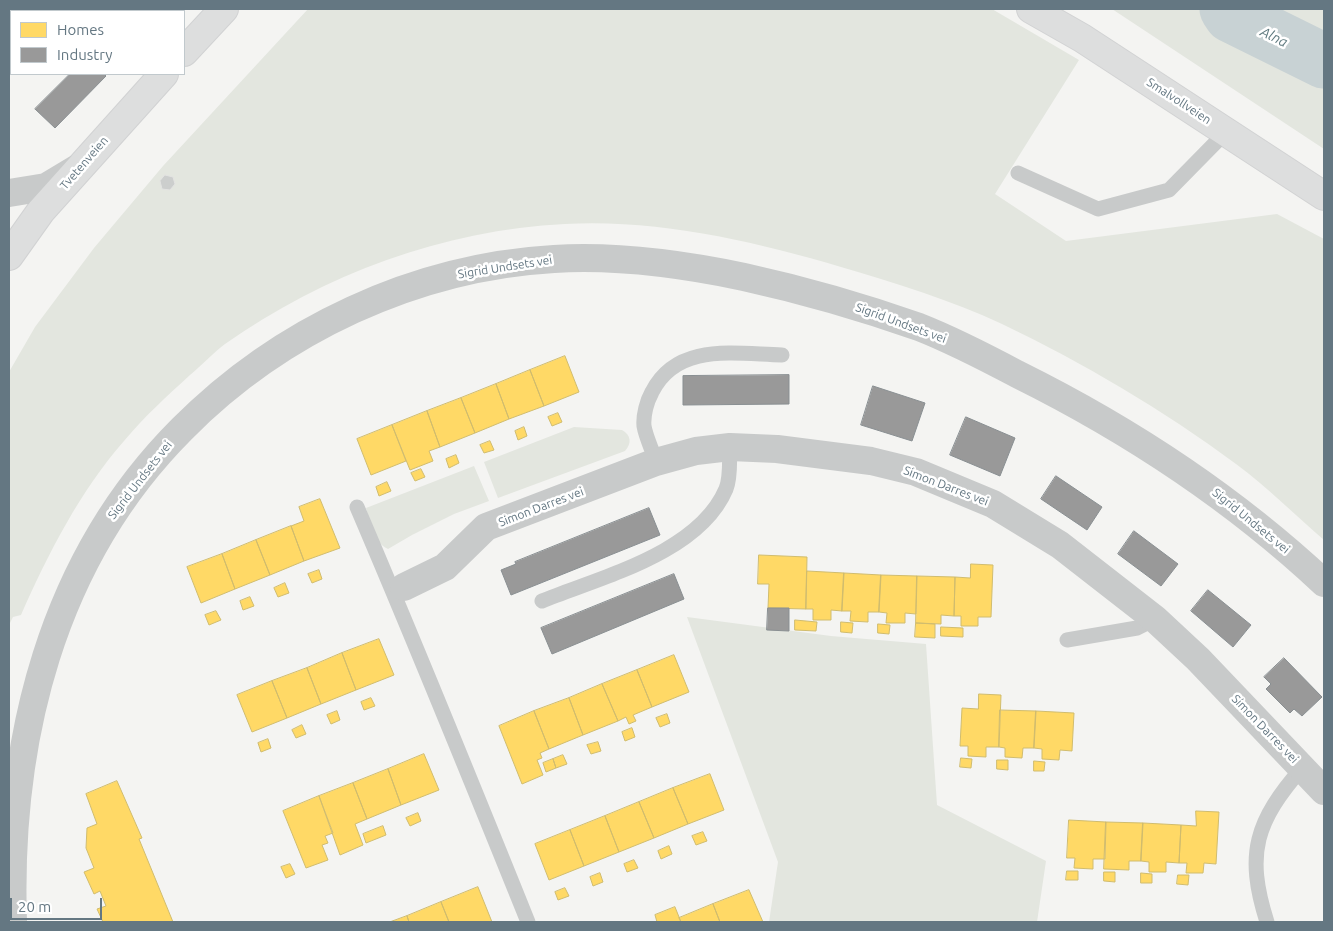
<!DOCTYPE html>
<style>
body{margin:0}
#map{position:relative;width:1333px;height:931px;overflow:hidden;background:#f4f4f2;font-family:Ubuntu,sans-serif}
canvas{display:block}
.frame{position:absolute;inset:0;border:10px solid #647782;pointer-events:none}
.legend{position:absolute;left:10px;top:10px;width:175px;height:65px;box-sizing:border-box;background:#fff;border:1px solid #c1c9cd;margin:0;padding:6px 9px;list-style:none;font-size:15px;color:#647782}
.legend li{display:flex;align-items:center;gap:10px;height:25px}
.legend b{width:25px;border:1px solid #c1c9cd}
.scale{position:absolute;left:10px;top:898px;width:92px;height:22px;box-sizing:border-box;border:2px solid #647782;border-top:0;padding-left:6px;font-size:15px;line-height:18px;white-space:nowrap;color:#647782;-webkit-text-stroke:4px #fff;paint-order:stroke}
</style>
<div id="map">
<canvas width="1333" height="931"></canvas>
<div class="frame"></div>
<ul class="legend">
<li><b style="height:14px;background:#ffd966"></b>Homes</li>
<li><b style="height:14px;background:#999"></b>Industry</li>
</ul>
<div class="scale">20 m</div>
</div>
<script>
const c = document.querySelector('canvas').getContext('2d');
c.lineJoin = 'round';
function fillPath(path, color) {
  c.fillStyle = color;
  c.fill(path, 'evenodd');
}
function strokePath(path, color, width, dash) {
  c.strokeStyle = color;
  c.lineWidth = width;
  c.lineCap = dash ? 'butt' : 'round';
  c.setLineDash(dash || []);
  c.stroke(path);
}
function drawText(font, color, halo, rows, align = 'center') {
  c.font = font + ' Ubuntu,sans-serif';
  c.lineWidth = 5;
  c.setLineDash([]);
  c.textBaseline = 'middle';
  c.strokeStyle = halo;
  c.fillStyle = color;
  for (const [text, x, y, turn = 0] of rows) {
    c.save();
    c.translate(x, y);
    c.rotate((+turn || 0) * Math.PI / 180);
    c.textAlign = isNaN(turn) ? turn : align;
    if (halo) c.strokeText(text, 0, 0);
    c.fillText(text, 0, 0);
    c.restore();
  }
}
fillPath(new Path2D(`
 M 308,9 L 992,9 L 1079,60 L 995,194 L 1066,241 L 1277,214 L 1324,239 L 1324,540 C 1295,515 1267,487 1236,464 C 1163,410 1084,363 1002,324 C 951,300 895,283 841,267 C 753,241 658,219 565,224 C 443,230 325,274 225,344 C 213,353 202,365 190,375 C 167,396 144,417 124,441 C 80,491 48,554 21,615 L 13,617 L 9,625 L 9,372 L 35,327 L 94,248 L 163,166 Z
 M 1112,9 L 1324,9 L 1324,149 Z
 M 574,427 L 622,430 C 631,435 632,443 625,451 L 498,498 L 484,462 Z
 M 474,466 L 489,501 L 454,514 L 412,535 L 388,549 C 373,542 370,523 366,508 Z
 M 687,617 L 831,636 L 926,644 L 937,805 L 1046,861 L 1037,922 L 769,922 L 778,862 Z`), '#e3e6df');
const homes = new Path2D(`
 M 565,356 L 579,392 L 544,406 L 530,370 Z
 M 530,370 L 544,406 L 509,419 L 496,384 Z
 M 496,384 L 509,419 L 475,433 L 461,398 Z
 M 461,398 L 475,433 L 440,447 L 427,411 Z
 M 427,411 L 440,447 L 429,451 L 433,461 L 410,470 L 392,425 Z
 M 558,413 L 562,422 L 552,426 L 548,417 Z
 M 392,425 L 406,461 L 371,475 L 357,439 Z
 M 524,427 L 527,436 L 518,440 L 515,431 Z
 M 490,441 L 494,450 L 484,453 L 480,445 Z
 M 456,455 L 459,463 L 449,468 L 446,459 Z
 M 421,469 L 425,477 L 415,481 L 411,473 Z
 M 387,482 L 391,491 L 379,496 L 376,487 Z
 M 320,499 L 340,548 L 304,561 L 291,526 L 304,521 L 299,507 Z
 M 291,526 L 304,561 L 270,575 L 256,540 Z
 M 256,540 L 270,575 L 235,589 L 222,554 Z
 M 222,554 L 235,589 L 201,603 L 187,567 Z
 M 759,555 L 807,557 L 806,609 L 768,608 L 769,584 L 758,584 Z
 M 971,564 L 993,565 L 991,617 L 978,617 L 978,626 L 961,626 L 961,616 L 954,616 L 955,577 L 970,578 Z
 M 319,570 L 322,579 L 312,583 L 308,574 Z
 M 807,571 L 844,573 L 842,611 L 831,610 L 831,620 L 813,620 L 813,609 L 806,609 Z
 M 844,573 L 881,575 L 879,612 L 868,612 L 868,622 L 850,621 L 851,611 L 842,611 Z
 M 881,575 L 917,576 L 916,614 L 905,613 L 905,623 L 886,623 L 887,613 L 879,612 Z
 M 917,576 L 955,577 L 954,616 L 941,615 L 941,624 L 916,623 Z
 M 285,583 L 289,593 L 278,597 L 274,588 Z
 M 250,597 L 254,606 L 243,610 L 240,601 Z
 M 216,611 L 221,620 L 209,625 L 205,615 Z
 M 795,620 L 817,622 L 816,631 L 795,630 Z
 M 841,622 L 853,623 L 852,633 L 841,632 Z
 M 916,623 L 935,624 L 935,638 L 915,637 Z
 M 878,624 L 890,625 L 889,634 L 878,633 Z
 M 941,627 L 963,628 L 963,637 L 941,636 Z
 M 379,639 L 394,675 L 356,690 L 342,653 Z
 M 342,653 L 356,690 L 321,704 L 307,668 Z
 M 674,655 L 689,692 L 652,707 L 637,670 Z
 M 307,668 L 321,704 L 287,718 L 272,681 Z
 M 637,670 L 652,707 L 633,715 L 636,721 L 629,724 L 626,717 L 618,721 L 602,684 Z
 M 272,681 L 287,718 L 252,732 L 237,695 Z
 M 602,684 L 618,721 L 583,735 L 569,698 Z
 M 979,694 L 1001,695 L 999,747 L 986,747 L 986,757 L 968,756 L 968,746 L 960,746 L 962,708 L 978,709 Z
 M 371,698 L 375,706 L 364,710 L 361,702 Z
 M 569,698 L 583,735 L 549,749 L 534,711 Z
 M 1000,710 L 1036,711 L 1034,748 L 1023,748 L 1022,758 L 1005,757 L 1005,748 L 999,747 Z
 M 337,711 L 340,720 L 331,724 L 327,715 Z
 M 534,711 L 549,749 L 540,753 L 542,758 L 537,760 L 543,775 L 522,784 L 499,726 Z
 M 1036,711 L 1074,713 L 1072,751 L 1060,750 L 1059,760 L 1042,759 L 1042,749 L 1034,748 Z
 M 667,714 L 670,723 L 660,727 L 656,718 Z
 M 302,725 L 306,734 L 296,738 L 292,730 Z
 M 632,728 L 635,737 L 625,741 L 622,732 Z
 M 268,739 L 271,748 L 261,752 L 258,743 Z
 M 598,742 L 601,751 L 591,754 L 587,745 Z
 M 424,754 L 439,790 L 401,805 L 388,769 Z
 M 563,755 L 567,764 L 556,768 L 553,759 Z
 M 961,758 L 972,759 L 971,768 L 960,767 Z
 M 553,759 L 556,768 L 546,772 L 543,763 Z
 M 997,760 L 1008,760 L 1008,770 L 997,769 Z
 M 1034,761 L 1045,762 L 1044,771 L 1034,771 Z
 M 388,769 L 401,805 L 367,819 L 353,783 Z
 M 710,774 L 724,810 L 688,824 L 673,788 Z
 M 117,781 L 142,838 L 139,839 L 173,922 L 103,922 L 97,909 L 106,906 L 100,891 L 94,894 L 84,872 L 94,868 L 86,848 L 87,828 L 97,824 L 86,794 Z
 M 353,783 L 367,819 L 355,824 L 363,845 L 340,855 L 319,796 Z
 M 673,788 L 688,824 L 654,838 L 639,802 Z
 M 319,796 L 333,833 L 325,836 L 328,843 L 322,845 L 328,860 L 306,868 L 283,811 Z
 M 639,802 L 654,838 L 619,852 L 605,816 Z
 M 1196,811 L 1219,812 L 1216,864 L 1204,863 L 1203,873 L 1186,873 L 1187,863 L 1179,863 L 1181,825 L 1196,826 Z
 M 418,813 L 421,821 L 410,826 L 406,818 Z
 M 605,816 L 619,852 L 584,866 L 570,830 Z
 M 1069,820 L 1106,822 L 1105,859 L 1093,859 L 1093,869 L 1074,868 L 1075,858 L 1067,858 Z
 M 1106,822 L 1143,823 L 1141,861 L 1129,861 L 1129,870 L 1104,869 Z
 M 1143,823 L 1181,825 L 1179,863 L 1166,862 L 1166,872 L 1149,872 L 1149,862 L 1141,861 Z
 M 383,826 L 386,835 L 366,843 L 363,834 Z
 M 570,830 L 584,866 L 549,880 L 535,844 Z
 M 703,832 L 707,841 L 696,845 L 692,836 Z
 M 669,846 L 672,854 L 661,859 L 658,851 Z
 M 634,860 L 638,868 L 627,872 L 624,864 Z
 M 290,864 L 295,874 L 286,878 L 281,867 Z
 M 1067,871 L 1078,871 L 1078,880 L 1066,880 Z
 M 1104,872 L 1115,872 L 1115,882 L 1104,881 Z
 M 600,873 L 603,882 L 593,886 L 590,877 Z
 M 1141,873 L 1152,874 L 1152,883 L 1141,883 Z
 M 1178,875 L 1189,875 L 1188,885 L 1177,884 Z
 M 478,887 L 492,922 L 449,922 L 441,902 Z
 M 565,888 L 569,896 L 558,900 L 555,892 Z
 M 749,890 L 763,922 L 720,922 L 713,904 Z
 M 441,902 L 449,922 L 409,922 L 407,916 Z
 M 713,904 L 720,922 L 681,922 L 679,918 Z
 M 675,907 L 681,922 L 657,922 L 655,915 Z
 M 407,916 L 409,922 L 390,922 Z`);
fillPath(homes, '#ffd966');
strokePath(homes, '#d0bc6e', 1);
const industry = new Path2D(`
 M 70,74 L 104,74 L 106,76 L 55,128 L 35,109 Z
 M 789,375 L 789,404 L 683,405 L 683,376 Z
 M 873,386 L 925,403 L 912,441 L 861,425 Z
 M 966,417 L 1015,438 L 1000,476 L 950,455 Z
 M 1056,476 L 1102,507 L 1087,530 L 1041,499 Z
 M 649,508 L 660,535 L 511,595 L 501,570 L 516,564 L 515,562 Z
 M 1134,531 L 1178,564 L 1161,586 L 1118,554 Z
 M 674,574 L 684,599 L 552,654 L 541,628 Z
 M 1208,590 L 1251,625 L 1233,647 L 1191,611 Z
 M 768,608 L 789,608 L 789,631 L 767,630 Z
 M 1284,658 L 1322,697 L 1302,716 L 1294,709 L 1290,713 L 1266,689 L 1271,684 L 1264,677 Z`);
fillPath(industry, '#999');
strokePath(industry, '#898f92', 1);
strokePath(new Path2D(`
 M 1227,9 L 1231,15 L 1324,61`), '#c8d2d4', 55);
const building = new Path2D(`
 M 165,175 L 173,177 L 175,184 L 170,190 L 162,189 L 160,181 Z`);
fillPath(building, '#cccecd');
strokePath(building, '#e3e3e2', 1);
const secondary = new Path2D(`
 M 1031,9 L 1082,38 L 1324,196
 M 184,52 L 224,9
 M 9,256 L 41,211 L 164,74`);
strokePath(secondary, '#d1d2d3', 30);
strokePath(new Path2D(`
 M 1018,173 L 1098,209 L 1169,190 L 1226,132
 M 656,462 C 653,451 646,438 644,426 C 643,415 647,401 652,392 C 677,342 735,354 782,355
 M 357,507 C 416,645 472,783 528,922
 M 542,601 C 601,577 699,553 726,489 C 731,477 729,460 730,447
 M 1067,640 L 1137,628 L 1155,619
 M 1267,922 C 1245,853 1256,821 1302,768`), '#c8caca', 15);
strokePath(new Path2D(`
 M 9,193 L 46,187 L 76,169
 M 404,587 L 445,567 L 486,527 L 656,462 L 696,451 L 730,447 L 777,449 L 871,461 L 916,472 L 993,504 L 1060,545 L 1155,619 L 1198,659 L 1324,791
 M 13,922 C 7,741 51,560 182,429 C 280,330 415,267 554,259 C 618,255 682,264 744,277 C 803,290 862,307 919,327 C 952,340 985,357 1017,374 C 1130,430 1232,497 1324,583`), '#c8caca', 28);
strokePath(secondary, '#dddede', 28);
drawText('12px', '#647782', '#fff', [
 ["Smalvollveien",1179,101,33],
 ["Tvetenveien",84,163,-49],
 ["Sigrid Undsets vei",505,267,-9],
 ["Sigrid Undsets vei",901,323,20],
 ["Sigrid Undsets vei",140,480,-52],
 ["Simon Darres vei",946,486,21],
 ["Simon Darres vei",541,507,-21],
 ["Sigrid Undsets vei",1251,521,39],
 ["Simon Darres vei",1265,729,46]
]);
drawText('italic 14px', '#5f7a7f', '#fff', [
 ["Alna",1274,37,26]
]);
</script>
